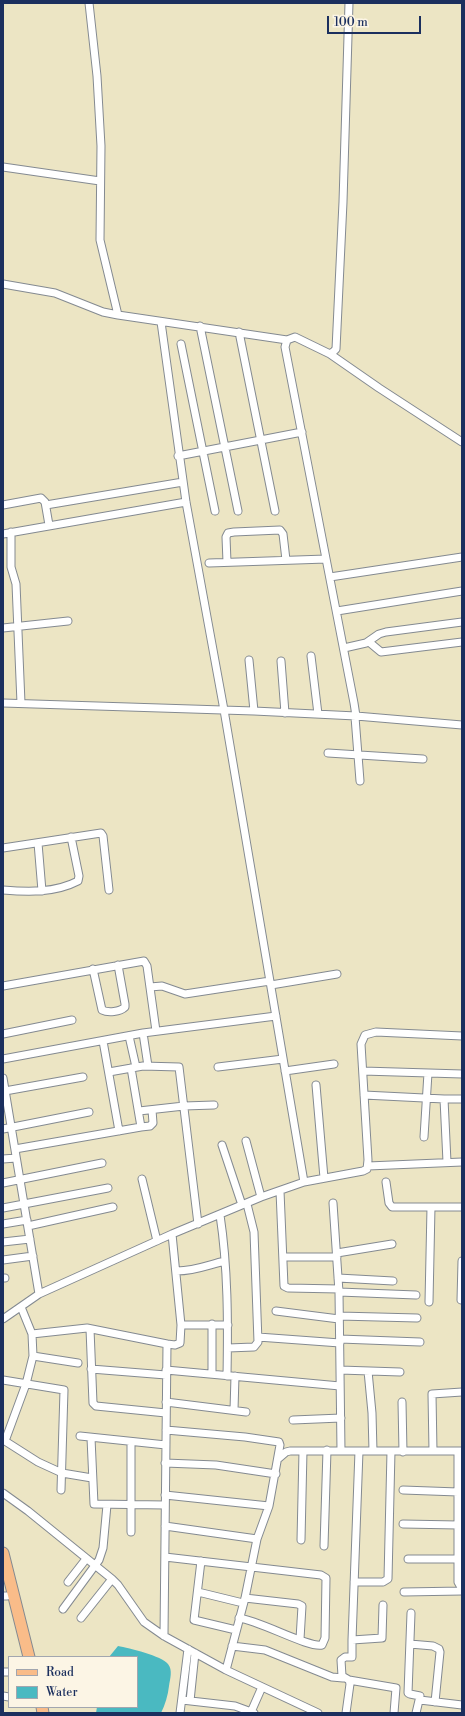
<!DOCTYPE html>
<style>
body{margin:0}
#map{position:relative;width:465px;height:1716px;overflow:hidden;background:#ece5c4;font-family:"Libre Bodoni",serif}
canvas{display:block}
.frame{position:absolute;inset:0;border:4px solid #1b2f5e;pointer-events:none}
.legend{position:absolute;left:8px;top:1656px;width:130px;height:52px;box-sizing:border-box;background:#fcf5e5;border:1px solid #a2a6af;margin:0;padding:5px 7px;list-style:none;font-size:12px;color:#1b2f5e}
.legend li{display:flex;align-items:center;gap:8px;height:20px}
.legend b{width:20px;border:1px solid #a2a6af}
.scale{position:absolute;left:327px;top:16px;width:94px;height:18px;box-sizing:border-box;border:2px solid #1b2f5e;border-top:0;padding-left:5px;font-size:12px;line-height:14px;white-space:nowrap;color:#1b2f5e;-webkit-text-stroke:3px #fcf5e5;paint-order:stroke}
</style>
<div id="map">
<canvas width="465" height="1716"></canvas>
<div class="frame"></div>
<ul class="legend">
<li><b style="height:5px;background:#f9bc89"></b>Road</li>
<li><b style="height:11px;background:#4ab9c1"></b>Water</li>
</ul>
<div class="scale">100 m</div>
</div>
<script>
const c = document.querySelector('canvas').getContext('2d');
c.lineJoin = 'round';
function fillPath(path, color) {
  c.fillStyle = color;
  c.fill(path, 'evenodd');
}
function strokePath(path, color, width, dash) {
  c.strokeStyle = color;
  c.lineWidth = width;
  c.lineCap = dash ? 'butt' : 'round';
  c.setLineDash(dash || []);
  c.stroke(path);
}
fillPath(new Path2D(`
 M 118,1646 C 129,1648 162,1656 168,1664 C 173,1670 170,1679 169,1686 C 168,1695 165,1705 161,1713 L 96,1713 L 97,1707 L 137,1707 L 137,1657 L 109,1657 Z`), '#4ab9c1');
const minor = new Path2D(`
 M 89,3 L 97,76 L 101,146 L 100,240 L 118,315
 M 3,167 L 100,181
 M 3,284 L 55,293 L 103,312 L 118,315 L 287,340
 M 161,322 L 186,502 L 224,710 L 304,1182
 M 200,326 L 238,511
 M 239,332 L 275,511
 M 181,344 L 215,511
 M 330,354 L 379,388 L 462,442
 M 178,456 L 302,432
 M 3,505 L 41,498 L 45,502 L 49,525
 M 46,505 L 183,482
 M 11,532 L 11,567 L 16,584 L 21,703
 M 3,534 L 186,502
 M 227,562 L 226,537 L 228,533 L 234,532 L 280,530 L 283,534 L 286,560
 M 209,563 L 326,559
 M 330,577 L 462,557
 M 337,611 L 462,591
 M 3,628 L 68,621
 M 369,642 L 381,652 L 462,642
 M 344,648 L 366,643 L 379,634 L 386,632 L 462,622
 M 311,656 L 318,714
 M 249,660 L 254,711
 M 281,661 L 285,713
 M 3,703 L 254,711 L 356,716 L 354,703 L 285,347 L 287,340 L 295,337 L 330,354 L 334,351 L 336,349 L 343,202 L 349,3
 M 356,716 L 462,725
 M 355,717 L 360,781
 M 328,753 L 423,759
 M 38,843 L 42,891
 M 3,848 L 101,833 L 103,836 L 109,890
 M 3,890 C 28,892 55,893 78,881 L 79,876 L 71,837
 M 93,969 L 102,1010 C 108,1013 120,1012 125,1007 L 125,1004 L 118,965
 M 271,985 L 337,974
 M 3,986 L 144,961 L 147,966 L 156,1031
 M 150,987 L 162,986 L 185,994 L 270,981
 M 143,1033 L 148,1066
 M 3,1034 L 72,1020
 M 129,1036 L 136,1067
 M 103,1041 L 119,1131
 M 3,1059 L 143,1033 L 276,1016
 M 218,1067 L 283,1059
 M 285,1071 L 334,1064
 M 363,1071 L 462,1074
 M 109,1072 L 143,1066 L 179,1067 L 198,1224
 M 3,1078 L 39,1294
 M 316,1085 L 324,1178
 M 5,1091 L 83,1077
 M 364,1095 L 444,1099 L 447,1162
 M 444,1099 L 462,1099
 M 139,1111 L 184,1106 L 214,1105
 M 141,1127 L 150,1126 L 153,1123 L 152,1110
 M 3,1129 L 89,1112
 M 424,1137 L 428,1073
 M 246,1141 L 261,1197
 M 222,1145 L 242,1205
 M 15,1149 L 141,1127 L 131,1068
 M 3,1159 L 16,1158
 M 368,1166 L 462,1162
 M 142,1179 L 157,1241
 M 386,1182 L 389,1203 L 392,1207 L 431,1207
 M 3,1183 L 102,1163
 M 280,1191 L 284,1286 L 288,1288 L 339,1289
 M 333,1203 L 339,1292 L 341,1451
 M 3,1208 L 108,1188
 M 220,1215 C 228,1268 228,1322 227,1376
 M 3,1224 L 27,1220
 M 28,1226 L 113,1207
 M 3,1242 L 30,1239
 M 337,1253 L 392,1244
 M 283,1257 L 337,1257
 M 3,1260 L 33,1256
 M 177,1271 C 195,1271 208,1265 225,1261
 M 3,1278 L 5,1278
 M 338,1278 L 393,1281
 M 339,1292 L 416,1295
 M 461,1300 L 462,1261
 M 429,1302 L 431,1207 L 462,1207
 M 21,1307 L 32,1334 L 33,1356 L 26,1384 L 5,1441 L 38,1462 L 62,1473 L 92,1478
 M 276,1311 L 339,1319
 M 339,1316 L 417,1318
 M 3,1319 L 39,1294 L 172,1234 L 261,1197 L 304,1182 L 363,1171 L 367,1169 L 368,1160 L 361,1044 L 365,1035 L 376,1032 L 462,1036
 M 181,1325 L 228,1325
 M 90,1329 L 93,1403 L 96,1406 L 166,1413
 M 32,1334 L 87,1328 L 167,1344
 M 258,1337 L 340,1343
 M 340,1339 L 420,1342
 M 228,1348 L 254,1347 L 258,1342 L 254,1232 L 247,1204
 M 33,1356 L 78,1363
 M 91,1369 L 166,1375
 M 166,1370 L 340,1386
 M 340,1370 L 400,1372
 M 368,1371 L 372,1413 L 373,1451
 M 212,1374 L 212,1324
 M 3,1380 L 64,1390 L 61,1490
 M 166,1402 L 246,1412
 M 402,1402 L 403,1452
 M 234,1410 L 235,1376
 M 293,1420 L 341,1418
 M 166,1430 L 245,1437 L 279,1442 L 280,1445 L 269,1506 L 257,1539 L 245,1598 L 226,1670
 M 80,1436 L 166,1445
 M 91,1438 L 94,1504 L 165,1505
 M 359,1451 L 352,1640 L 382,1638 L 383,1605
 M 433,1451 L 432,1394 L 462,1392
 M 458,1451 L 458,1582 L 462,1589
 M 279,1458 L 286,1452 L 290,1451 L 462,1451
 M 165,1463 L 216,1465 L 276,1474
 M 403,1490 L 458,1492
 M 3,1493 L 28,1511 L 112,1579 L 118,1585 L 144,1622 L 164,1636 L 226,1670 L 318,1713
 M 165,1495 L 269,1506
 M 403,1524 L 458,1525
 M 165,1526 L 257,1539
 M 131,1532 L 131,1442
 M 301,1540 L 303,1451
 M 324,1546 L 327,1450
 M 165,1557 L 321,1575 L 326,1578 L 325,1638 L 322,1645 C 308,1648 261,1621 239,1618
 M 408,1559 L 458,1559
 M 201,1561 L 194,1620 L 236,1630
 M 68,1582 L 86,1559
 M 354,1582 L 383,1582 L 388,1579 L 391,1451
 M 198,1592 L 243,1603
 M 404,1592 L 462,1591
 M 3,1596 L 7,1596
 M 245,1598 L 298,1604 L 302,1606 L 300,1639
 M 63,1609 L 99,1560 L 103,1548 L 107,1505
 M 411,1613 L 408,1693 L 410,1694 L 420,1696 L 416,1713
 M 81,1618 L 112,1579
 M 164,1636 L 167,1344 L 175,1345 L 180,1343 L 181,1325 L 172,1234
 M 410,1644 L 433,1646 L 439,1649 L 440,1652 L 435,1702
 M 232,1646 L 265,1650 L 332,1677 L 343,1678
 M 3,1672 L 9,1672
 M 349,1680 L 396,1688 L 394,1713
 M 3,1696 L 9,1697
 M 182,1700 L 235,1706 L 254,1713
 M 420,1700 L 462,1705
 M 190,1701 L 195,1653
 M 251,1712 L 262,1687
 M 180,1713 L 188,1649
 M 346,1713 L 350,1684 L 349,1680 L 342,1676 L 341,1660 L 345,1657 L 352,1657 L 352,1640`);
const primary = new Path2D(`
 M 3,1553 L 29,1657
 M 42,1707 L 43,1713`);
strokePath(minor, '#848a91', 9);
strokePath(primary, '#848a91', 13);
strokePath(minor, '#fff', 7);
strokePath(primary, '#f9bc89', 11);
</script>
